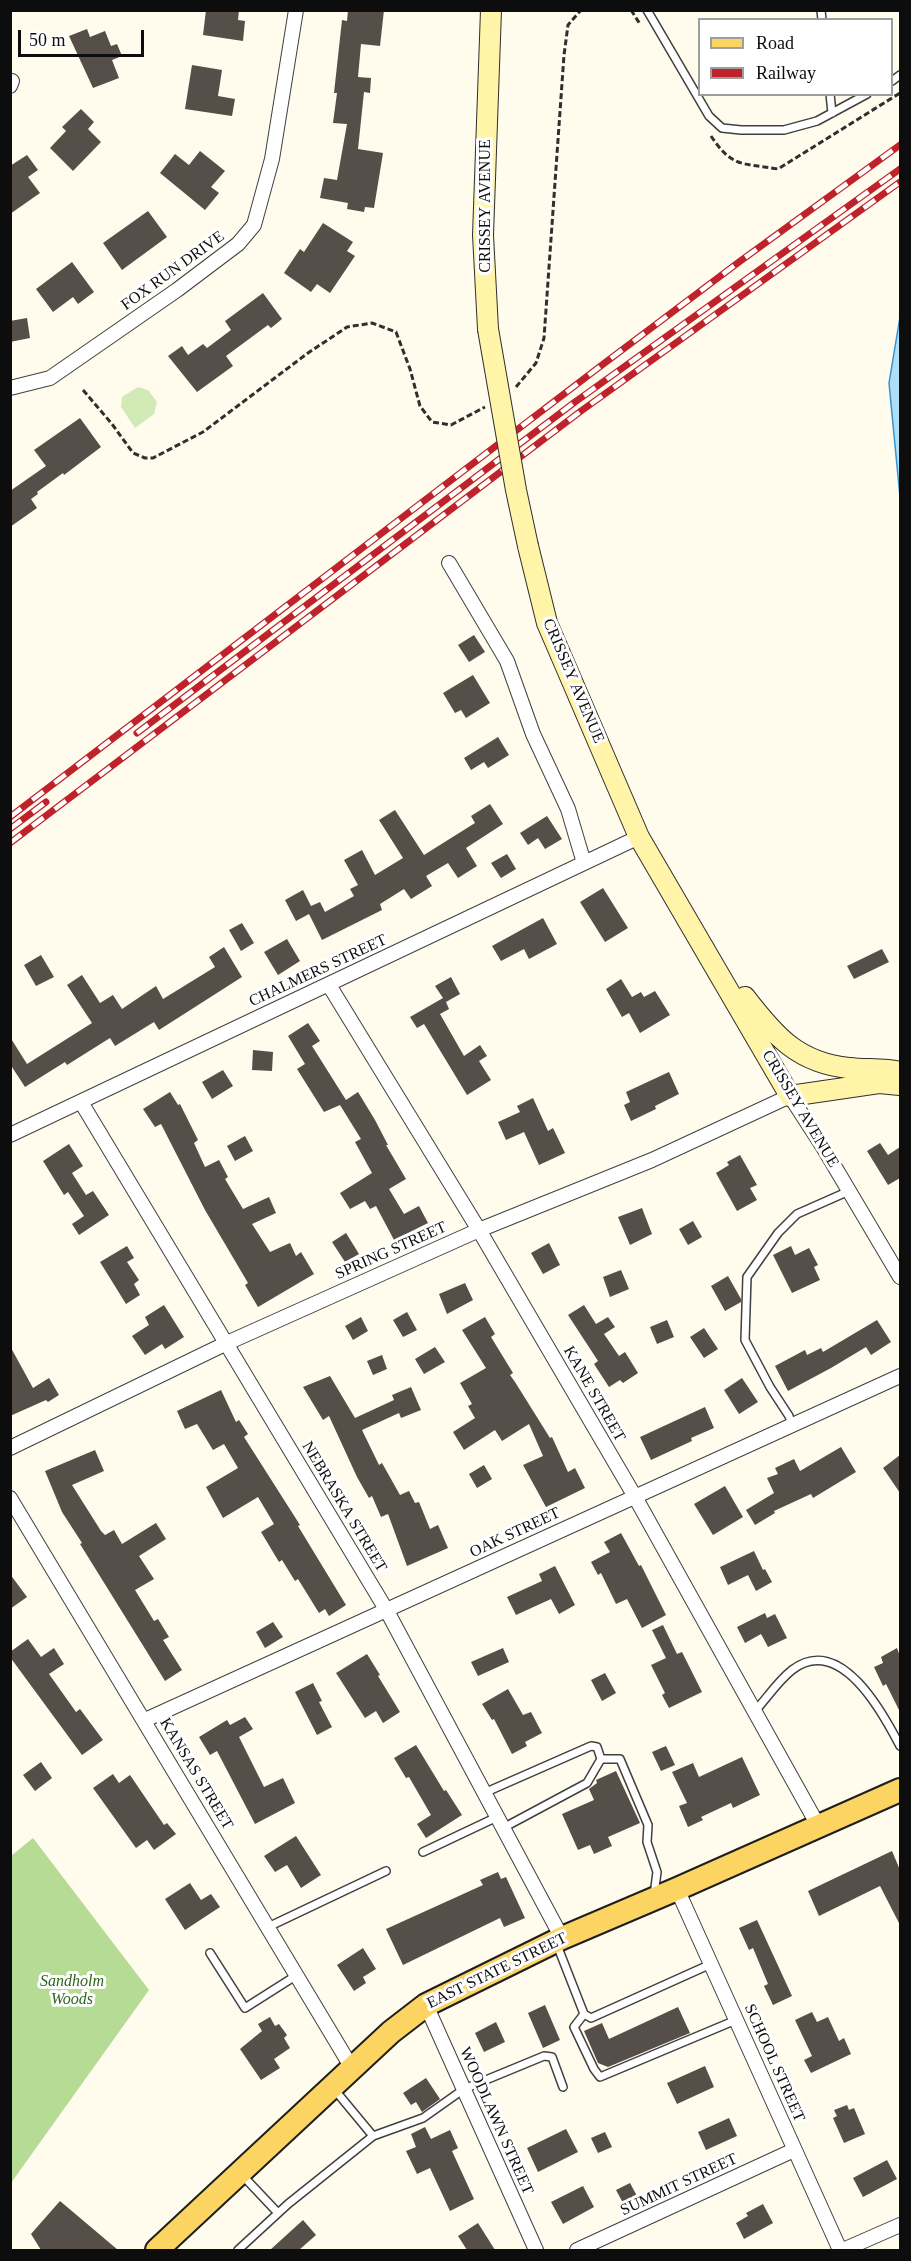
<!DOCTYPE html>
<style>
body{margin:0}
#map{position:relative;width:911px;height:2261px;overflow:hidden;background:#fffbed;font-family:"Times New Roman",serif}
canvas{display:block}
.frame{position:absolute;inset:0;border:12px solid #0d0d0d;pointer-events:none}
.legend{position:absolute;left:698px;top:18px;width:195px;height:78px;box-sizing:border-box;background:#fff;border:2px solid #9e9e9e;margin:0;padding:8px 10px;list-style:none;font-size:18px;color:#0d0d0d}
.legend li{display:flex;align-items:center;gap:12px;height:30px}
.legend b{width:30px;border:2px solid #9e9e9e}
.scale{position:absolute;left:18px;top:30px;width:126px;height:27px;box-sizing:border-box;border:3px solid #0d0d0d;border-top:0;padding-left:8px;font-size:18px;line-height:21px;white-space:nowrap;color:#0d0d0d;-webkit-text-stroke:4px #fff;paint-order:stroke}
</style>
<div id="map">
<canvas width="911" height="2261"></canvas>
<div class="frame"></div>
<ul class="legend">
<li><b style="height:8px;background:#fbd461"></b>Road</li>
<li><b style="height:8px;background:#c0222c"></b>Railway</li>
</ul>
<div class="scale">50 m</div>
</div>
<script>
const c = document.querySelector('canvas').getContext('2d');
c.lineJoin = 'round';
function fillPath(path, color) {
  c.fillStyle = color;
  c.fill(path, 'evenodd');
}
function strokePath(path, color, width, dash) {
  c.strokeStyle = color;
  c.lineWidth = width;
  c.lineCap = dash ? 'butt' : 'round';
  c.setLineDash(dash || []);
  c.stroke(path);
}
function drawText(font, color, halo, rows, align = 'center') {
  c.font = font + ' "Times New Roman",serif';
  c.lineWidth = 6;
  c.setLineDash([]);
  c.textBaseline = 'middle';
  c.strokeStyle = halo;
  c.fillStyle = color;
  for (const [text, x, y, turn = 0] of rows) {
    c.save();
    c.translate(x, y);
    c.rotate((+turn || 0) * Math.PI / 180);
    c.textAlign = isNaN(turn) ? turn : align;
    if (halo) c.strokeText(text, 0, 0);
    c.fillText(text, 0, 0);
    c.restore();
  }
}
fillPath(new Path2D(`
 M 138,387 L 148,390 L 157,402 L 154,414 L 135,428 L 121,407 L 122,397 Z`), '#d2eab6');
fillPath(new Path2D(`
 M 33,1838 L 149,1990 L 11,2183 L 11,1856 Z`), '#b6db95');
const water = new Path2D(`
 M 900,317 L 900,497 L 889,383 Z`);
fillPath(water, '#b1def7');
strokePath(water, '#3695d0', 1.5);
fillPath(new Path2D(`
 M 206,10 L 239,10 L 238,20 L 245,21 L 243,41 L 203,35 Z
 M 348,10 L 384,10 L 380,46 L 361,44 L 358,77 L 371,78 L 370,93 L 364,92 L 358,149 L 383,153 L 374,208 L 365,207 L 364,212 L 347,209 L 348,203 L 320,198 L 324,178 L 337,180 L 347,124 L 333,123 L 337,93 L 334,93 L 342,20 L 347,21 Z
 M 87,29 L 90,37 L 105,31 L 111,46 L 117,44 L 122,56 L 112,60 L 119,78 L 93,88 L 69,36 Z
 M 192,65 L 222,70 L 218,96 L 235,99 L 232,116 L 185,109 Z
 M 81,109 L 94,122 L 88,129 L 101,142 L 73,171 L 50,148 L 66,131 L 62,127 Z
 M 200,151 L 225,171 L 211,187 L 219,193 L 205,210 L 160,173 L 175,154 L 189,165 Z
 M 27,155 L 38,170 L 28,177 L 40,193 L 10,214 L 10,166 Z
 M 148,211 L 167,237 L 122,270 L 103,243 Z
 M 323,223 L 353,242 L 347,251 L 355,256 L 330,293 L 317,284 L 311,292 L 284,273 L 300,249 L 304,252 Z
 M 72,262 L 94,292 L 78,304 L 73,297 L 53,312 L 36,289 Z
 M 263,293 L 282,319 L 271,328 L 268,325 L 226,356 L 233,366 L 197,392 L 168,356 L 182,346 L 188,355 L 203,344 L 207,348 L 231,330 L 225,321 Z
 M 27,318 L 30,338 L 10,342 L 10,321 Z
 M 80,418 L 101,447 L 64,475 L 63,473 L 37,492 L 38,494 L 31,499 L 37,508 L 10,527 L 10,491 L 46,466 L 34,450 Z
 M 474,635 L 485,652 L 469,662 L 458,645 Z
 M 473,675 L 490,703 L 466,718 L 461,710 L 455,713 L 443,693 Z
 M 498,737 L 509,755 L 488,768 L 484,762 L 471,770 L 464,758 Z
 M 490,804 L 503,824 L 466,848 L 477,866 L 458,878 L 448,863 L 426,876 L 432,886 L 411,899 L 404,889 L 380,904 L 382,910 L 322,940 L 309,914 L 296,921 L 285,900 L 303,890 L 311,906 L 320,902 L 325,912 L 354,896 L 350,889 L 358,885 L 344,860 L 362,850 L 375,875 L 403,858 L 379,820 L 395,810 L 424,855 L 475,823 L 471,816 Z
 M 547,816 L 562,839 L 545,849 L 538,838 L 528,845 L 520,833 Z
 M 507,854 L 516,869 L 501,878 L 491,863 Z
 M 603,888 L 628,928 L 605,942 L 580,902 Z
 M 543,918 L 557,944 L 529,959 L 524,949 L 501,961 L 492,946 Z
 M 242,923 L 254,943 L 241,951 L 229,930 Z
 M 287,939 L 300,961 L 278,975 L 264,952 Z
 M 224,947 L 242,977 L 159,1030 L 154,1022 L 115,1046 L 110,1038 L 67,1065 L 65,1062 L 25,1087 L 10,1064 L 10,1037 L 27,1064 L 92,1023 L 67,985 L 82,975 L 100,1003 L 113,995 L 122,1009 L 156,986 L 163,999 L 215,967 L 209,957 Z
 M 882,949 L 889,962 L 854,979 L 847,966 Z
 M 41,955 L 54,977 L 36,986 L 24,965 Z
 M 451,977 L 460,994 L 446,1002 L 449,1009 L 440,1014 L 464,1056 L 480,1045 L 487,1056 L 479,1061 L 491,1080 L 467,1095 L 424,1024 L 417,1028 L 410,1017 L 443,998 L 435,986 Z
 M 621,979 L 632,997 L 641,992 L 644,997 L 655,991 L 670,1015 L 640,1033 L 629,1013 L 622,1017 L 606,989 Z
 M 308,1023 L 320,1041 L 312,1046 L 346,1100 L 358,1092 L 375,1120 L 388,1145 L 386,1145 L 406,1179 L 389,1189 L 404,1214 L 419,1206 L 428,1223 L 394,1240 L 376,1206 L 370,1209 L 365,1201 L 350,1209 L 340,1193 L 372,1173 L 355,1142 L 361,1139 L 340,1105 L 324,1112 L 297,1069 L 305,1064 L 288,1036 Z
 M 253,1050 L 273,1052 L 272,1071 L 252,1070 Z
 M 223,1070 L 233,1086 L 212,1099 L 202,1082 Z
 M 669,1072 L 679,1094 L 655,1106 L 656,1109 L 631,1121 L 624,1105 L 630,1102 L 626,1092 Z
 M 170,1092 L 178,1105 L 180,1104 L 198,1140 L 194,1143 L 205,1167 L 219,1160 L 228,1177 L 225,1179 L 243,1209 L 269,1197 L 276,1213 L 252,1224 L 270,1252 L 290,1243 L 296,1256 L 301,1252 L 314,1274 L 258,1307 L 245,1285 L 248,1283 L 205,1210 L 161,1124 L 155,1127 L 143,1109 Z
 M 533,1098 L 548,1131 L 553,1128 L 565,1153 L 539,1165 L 524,1132 L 506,1140 L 498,1122 L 520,1112 L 517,1106 Z
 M 245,1136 L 253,1151 L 235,1161 L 227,1146 Z
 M 880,1143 L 888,1155 L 900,1147 L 900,1178 L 888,1185 L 867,1151 Z
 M 69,1144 L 83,1166 L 72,1173 L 86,1195 L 93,1191 L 109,1215 L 79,1235 L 72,1224 L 84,1216 L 68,1192 L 64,1195 L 43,1161 Z
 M 740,1155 L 757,1185 L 750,1188 L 757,1200 L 737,1211 L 716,1173 L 729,1165 L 727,1162 Z
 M 642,1208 L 652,1234 L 630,1245 L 618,1217 Z
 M 693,1221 L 702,1237 L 688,1245 L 679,1229 Z
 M 346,1233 L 359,1254 L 345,1262 L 332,1242 Z
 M 549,1243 L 560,1265 L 543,1274 L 531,1253 Z
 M 127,1246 L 134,1258 L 127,1262 L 139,1280 L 134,1284 L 140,1295 L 126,1304 L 100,1262 Z
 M 791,1246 L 795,1255 L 809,1248 L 818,1265 L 814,1267 L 820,1280 L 792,1293 L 773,1255 Z
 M 621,1270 L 629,1289 L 610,1297 L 603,1277 Z
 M 728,1276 L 741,1299 L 741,1302 L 725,1311 L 711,1286 Z
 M 465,1283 L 473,1300 L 447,1314 L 439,1294 Z
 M 164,1305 L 184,1337 L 165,1349 L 162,1344 L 145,1355 L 132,1336 L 149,1325 L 145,1317 Z
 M 584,1305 L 596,1324 L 608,1317 L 615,1327 L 604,1334 L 619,1356 L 625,1352 L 638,1373 L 623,1383 L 620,1380 L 609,1387 L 594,1364 L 598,1361 L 568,1315 Z
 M 407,1312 L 417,1330 L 403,1337 L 393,1320 Z
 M 361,1317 L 368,1331 L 353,1340 L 345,1326 Z
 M 485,1317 L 495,1334 L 491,1337 L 513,1373 L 510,1375 L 515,1382 L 550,1438 L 552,1437 L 568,1472 L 575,1468 L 585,1488 L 546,1507 L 523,1465 L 543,1456 L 529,1424 L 502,1441 L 495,1430 L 464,1450 L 453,1432 L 475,1418 L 468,1406 L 472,1404 L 460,1383 L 486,1368 L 462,1330 Z
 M 667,1320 L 674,1337 L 657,1344 L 650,1327 Z
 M 877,1320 L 891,1342 L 871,1355 L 866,1347 L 831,1368 L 788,1391 L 775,1366 L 805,1350 L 807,1355 L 821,1348 L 823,1352 Z
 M 704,1328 L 718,1349 L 704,1358 L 690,1337 Z
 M 10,1346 L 33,1388 L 49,1378 L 59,1395 L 48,1402 L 46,1400 L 10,1416 Z
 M 435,1347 L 445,1362 L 424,1374 L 415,1359 Z
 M 382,1355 L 387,1369 L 373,1375 L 367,1361 Z
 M 330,1376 L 355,1418 L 394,1400 L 392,1395 L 411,1387 L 421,1410 L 401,1418 L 399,1413 L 362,1430 L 379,1465 L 382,1463 L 400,1495 L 409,1491 L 415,1503 L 419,1502 L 430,1529 L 438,1525 L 448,1548 L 407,1566 L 388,1514 L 381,1517 L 372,1496 L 369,1498 L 357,1477 L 329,1416 L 323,1420 L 303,1387 Z
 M 742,1378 L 758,1402 L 739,1414 L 724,1390 Z
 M 221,1390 L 236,1422 L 239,1420 L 248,1434 L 244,1437 L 300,1525 L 298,1526 L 346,1605 L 329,1616 L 325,1609 L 319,1613 L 298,1579 L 295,1581 L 282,1560 L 279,1562 L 261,1532 L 274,1524 L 258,1497 L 223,1518 L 206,1487 L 238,1468 L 224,1444 L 213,1450 L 197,1424 L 185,1429 L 177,1411 Z
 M 705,1407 L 714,1428 L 691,1438 L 692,1441 L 651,1460 L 640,1437 Z
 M 841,1447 L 856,1472 L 813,1498 L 811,1494 L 774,1511 L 775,1513 L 755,1525 L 746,1510 L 774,1493 L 767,1478 L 778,1474 L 775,1468 L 794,1459 L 800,1471 Z
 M 95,1450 L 104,1471 L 72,1485 L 101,1531 L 105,1535 L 114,1530 L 122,1544 L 156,1523 L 166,1539 L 139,1556 L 154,1579 L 135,1590 L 154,1621 L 158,1619 L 169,1637 L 163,1640 L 182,1670 L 165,1681 L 80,1544 L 82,1543 L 62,1512 L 45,1471 Z
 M 900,1455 L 900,1493 L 883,1468 Z
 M 484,1465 L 492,1479 L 477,1488 L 469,1474 Z
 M 725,1486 L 743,1517 L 713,1535 L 694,1504 Z
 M 621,1533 L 639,1566 L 641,1565 L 666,1615 L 642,1628 L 627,1599 L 616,1604 L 601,1573 L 598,1575 L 591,1562 L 610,1552 L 604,1542 Z
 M 754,1551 L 763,1570 L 765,1569 L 772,1582 L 756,1591 L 748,1575 L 728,1585 L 720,1567 Z
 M 555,1566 L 575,1605 L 559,1614 L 551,1599 L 516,1615 L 507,1597 L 542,1581 L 539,1574 Z
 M 10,1574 L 27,1597 L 10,1609 Z
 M 765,1613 L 767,1618 L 775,1614 L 787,1638 L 768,1647 L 761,1634 L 745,1643 L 737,1627 Z
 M 273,1622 L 283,1637 L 265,1648 L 256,1632 Z
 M 663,1625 L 677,1654 L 682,1652 L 702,1692 L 669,1708 L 662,1695 L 665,1693 L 651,1665 L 666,1658 L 652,1630 Z
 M 28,1639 L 41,1657 L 54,1648 L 64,1664 L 49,1674 L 76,1712 L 80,1709 L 103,1740 L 82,1755 L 10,1657 L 10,1652 Z
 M 503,1648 L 509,1662 L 478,1676 L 471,1662 Z
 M 897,1648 L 900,1656 L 900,1712 L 886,1684 L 883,1686 L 874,1667 L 883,1663 L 881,1657 Z
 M 367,1654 L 380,1675 L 378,1676 L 400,1712 L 383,1723 L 376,1711 L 365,1718 L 336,1673 Z
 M 605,1673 L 616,1693 L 602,1701 L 591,1680 Z
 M 313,1683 L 322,1701 L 319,1702 L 332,1727 L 317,1735 L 295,1692 Z
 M 508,1689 L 523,1715 L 531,1712 L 542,1733 L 525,1742 L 527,1746 L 512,1754 L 494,1719 L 492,1720 L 482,1704 Z
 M 245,1717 L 253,1729 L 239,1737 L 264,1787 L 283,1778 L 295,1803 L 255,1824 L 217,1751 L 210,1755 L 199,1737 L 227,1720 L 230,1725 Z
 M 416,1745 L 444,1791 L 446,1790 L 462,1815 L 426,1838 L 417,1824 L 431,1815 L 409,1777 L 406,1778 L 394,1758 Z
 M 666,1746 L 675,1765 L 661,1771 L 652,1752 Z
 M 742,1757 L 760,1795 L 733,1808 L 731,1803 L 701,1817 L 703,1820 L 688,1827 L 679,1806 L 687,1803 L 672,1772 L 693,1763 L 699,1777 Z
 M 41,1762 L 52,1778 L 35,1791 L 23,1775 Z
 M 616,1771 L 640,1823 L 608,1837 L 612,1846 L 594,1854 L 590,1845 L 578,1850 L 562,1814 L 594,1800 L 589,1789 L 597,1783 L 596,1780 Z
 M 113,1774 L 119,1783 L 130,1775 L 164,1825 L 167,1823 L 176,1834 L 154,1850 L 147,1840 L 136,1848 L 93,1788 Z
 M 296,1836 L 321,1875 L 301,1888 L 287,1865 L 275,1872 L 264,1856 Z
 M 892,1851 L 900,1870 L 900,1925 L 880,1886 L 819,1916 L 808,1891 Z
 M 498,1872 L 501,1879 L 506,1877 L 525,1918 L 504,1927 L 500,1918 L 403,1965 L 386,1929 L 483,1885 L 480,1880 Z
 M 190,1883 L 201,1900 L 211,1894 L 220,1907 L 185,1930 L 165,1899 Z
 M 757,1920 L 792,1996 L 773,2005 L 764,1986 L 768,1984 L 753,1948 L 749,1950 L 739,1928 Z
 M 363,1948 L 376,1969 L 363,1977 L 366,1983 L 354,1991 L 337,1965 Z
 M 545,2005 L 560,2040 L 543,2048 L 528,2013 Z
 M 678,2007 L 690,2033 L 608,2067 L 598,2063 L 584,2031 L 602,2023 L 609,2039 Z
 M 812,2012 L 817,2022 L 828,2017 L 839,2041 L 844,2038 L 851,2054 L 811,2073 L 804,2060 L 812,2056 L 795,2020 Z
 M 270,2017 L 275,2026 L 279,2024 L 287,2035 L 284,2038 L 290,2048 L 274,2059 L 280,2068 L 261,2080 L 240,2049 L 262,2031 L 258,2024 Z
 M 496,2022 L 505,2042 L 484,2052 L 475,2033 Z
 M 705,2066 L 714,2087 L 677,2104 L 667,2083 Z
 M 426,2078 L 440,2099 L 422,2112 L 416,2102 L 411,2105 L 403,2093 Z
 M 847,2105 L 849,2110 L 854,2108 L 865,2134 L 844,2143 L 833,2118 L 837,2116 L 834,2110 Z
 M 729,2118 L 737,2136 L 706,2150 L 698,2132 Z
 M 425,2127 L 431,2139 L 450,2130 L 458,2148 L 452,2151 L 474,2199 L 450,2211 L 430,2168 L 417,2174 L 406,2151 L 416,2147 L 411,2134 Z
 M 566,2129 L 578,2152 L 538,2172 L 527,2148 Z
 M 605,2132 L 612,2147 L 598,2153 L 591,2138 Z
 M 887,2160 L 897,2179 L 863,2197 L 853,2178 Z
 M 630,2183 L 637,2196 L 623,2203 L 616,2190 Z
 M 583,2186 L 594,2207 L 563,2224 L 551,2202 Z
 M 60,2201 L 118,2250 L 41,2250 L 31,2234 Z
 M 763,2204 L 773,2223 L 744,2239 L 736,2223 L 748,2216 L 746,2213 Z
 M 303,2220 L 316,2235 L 299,2250 L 270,2250 Z
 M 478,2223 L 495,2250 L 467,2250 L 458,2236 Z`), '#564e49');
const service = new Path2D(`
 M 647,10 L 709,116 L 722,128 L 741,130 L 784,130 L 817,121 L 867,94
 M 821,10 L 822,20
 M 892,81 L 900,75
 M 830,94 L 832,113
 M 792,1425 L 789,1416 L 770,1387 L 745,1340 L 747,1277 L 778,1233 L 797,1214 L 849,1191
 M 755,1711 C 767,1698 778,1681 792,1670 C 840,1633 883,1713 900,1746
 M 601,1759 L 620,1759 L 648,1825 L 647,1842 L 657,1872 L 654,1895
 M 484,1793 L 591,1746 L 597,1747 L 601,1759 L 587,1783 L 503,1828
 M 423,1852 L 497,1817
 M 268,1927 L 386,1871
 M 557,1945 L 584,2014 L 591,2018 L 711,1964
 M 210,1953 L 245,2008 L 297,1975
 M 584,2014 L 574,2027 L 594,2069 L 600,2077 L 736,2020
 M 373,2136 L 423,2118 L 464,2089 L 544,2056 L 552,2057 L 563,2087
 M 243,2176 L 278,2213
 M 238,2250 L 288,2204 L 373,2136 L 334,2089`);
const minor = new Path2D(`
 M 10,86 L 12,81
 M 10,388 L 50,378 L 177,290 L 238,244 L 254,225 L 272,159 L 296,10
 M 449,563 L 507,661 L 533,734 L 568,809 L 584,863
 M 329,985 L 479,1230 L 634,1495 L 819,1827
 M 81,1102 L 387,1611 L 562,1938
 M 10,1135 L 639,837
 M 10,1448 L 227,1343 L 479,1230 L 652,1160 L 790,1096 L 823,1147 L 900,1277
 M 10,1498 L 352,2068
 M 145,1720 C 397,1607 648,1489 900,1376
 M 677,1889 L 840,2250
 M 426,2005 L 536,2250
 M 577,2250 L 794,2150
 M 843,2250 L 900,2225`);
const secondary = new Path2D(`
 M 488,329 L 483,235 L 491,10
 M 528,546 L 547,623 L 639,837 L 790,1096 L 879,1083 L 900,1085
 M 745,997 C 775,1036 798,1063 849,1068 C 866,1070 884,1068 900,1072`);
const primary = new Path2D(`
 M 157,2250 L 391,2032 L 426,2005 L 562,1938 L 677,1889 L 900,1790`);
strokePath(service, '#404040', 10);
strokePath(minor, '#404040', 16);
strokePath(secondary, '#2f2f2f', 22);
strokePath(primary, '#1e1e1e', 26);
strokePath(new Path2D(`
 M 631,10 L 640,24
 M 711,136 C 732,168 743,163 778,169 L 900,93
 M 516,387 L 536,363 L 544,338 L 564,55 L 568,25 L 581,10
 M 83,390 L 112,424 L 133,453 L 145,458 L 153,458 L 203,432 L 308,353 L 347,327 L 372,323 L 396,332 L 410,369 L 420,406 L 432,422 L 451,425 L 485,407`), '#2f2f2f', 3, [6, 3]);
strokePath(service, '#fff', 7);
strokePath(minor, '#fff', 14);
strokePath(secondary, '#fff4a8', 20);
strokePath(primary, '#fbd461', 22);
const rail = new Path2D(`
 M 137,733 L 575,402 L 900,169
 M 10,817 L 598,368 L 739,262 L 900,145
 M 10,829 L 46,802
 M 10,843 L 581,411 L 900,182`);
strokePath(rail, '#c0222c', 7);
strokePath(rail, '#fff', 4.5, [14]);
const secondaryBridge = new Path2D(`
 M 488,329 L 516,490 L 528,546`);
strokePath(secondaryBridge, '#2f2f2f', 22, []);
strokePath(secondaryBridge, '#fff4a8', 20);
drawText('16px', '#0d0d0d', '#fff', [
 ["CRISSEY AVENUE",486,206,-90],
 ["FOX RUN DRIVE",173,271,-36],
 ["CRISSEY AVENUE",573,681,67],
 ["CHALMERS STREET",318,971,-25],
 ["CRISSEY AVENUE",800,1109,59],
 ["SPRING STREET",391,1251,-24],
 ["KANE STREET",594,1394,60],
 ["NEBRASKA STREET",344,1507,59],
 ["OAK STREET",515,1533,-25],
 ["KANSAS STREET",196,1774,59],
 ["EAST STATE STREET",497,1971,-26],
 ["SCHOOL STREET",774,2063,66],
 ["WOODLAWN STREET",496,2121,66],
 ["SUMMIT STREET",679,2185,-25]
]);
drawText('italic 16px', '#2c661c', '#fff', [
 ["Sandholm",72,1982],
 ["Woods",72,2000]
]);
</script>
